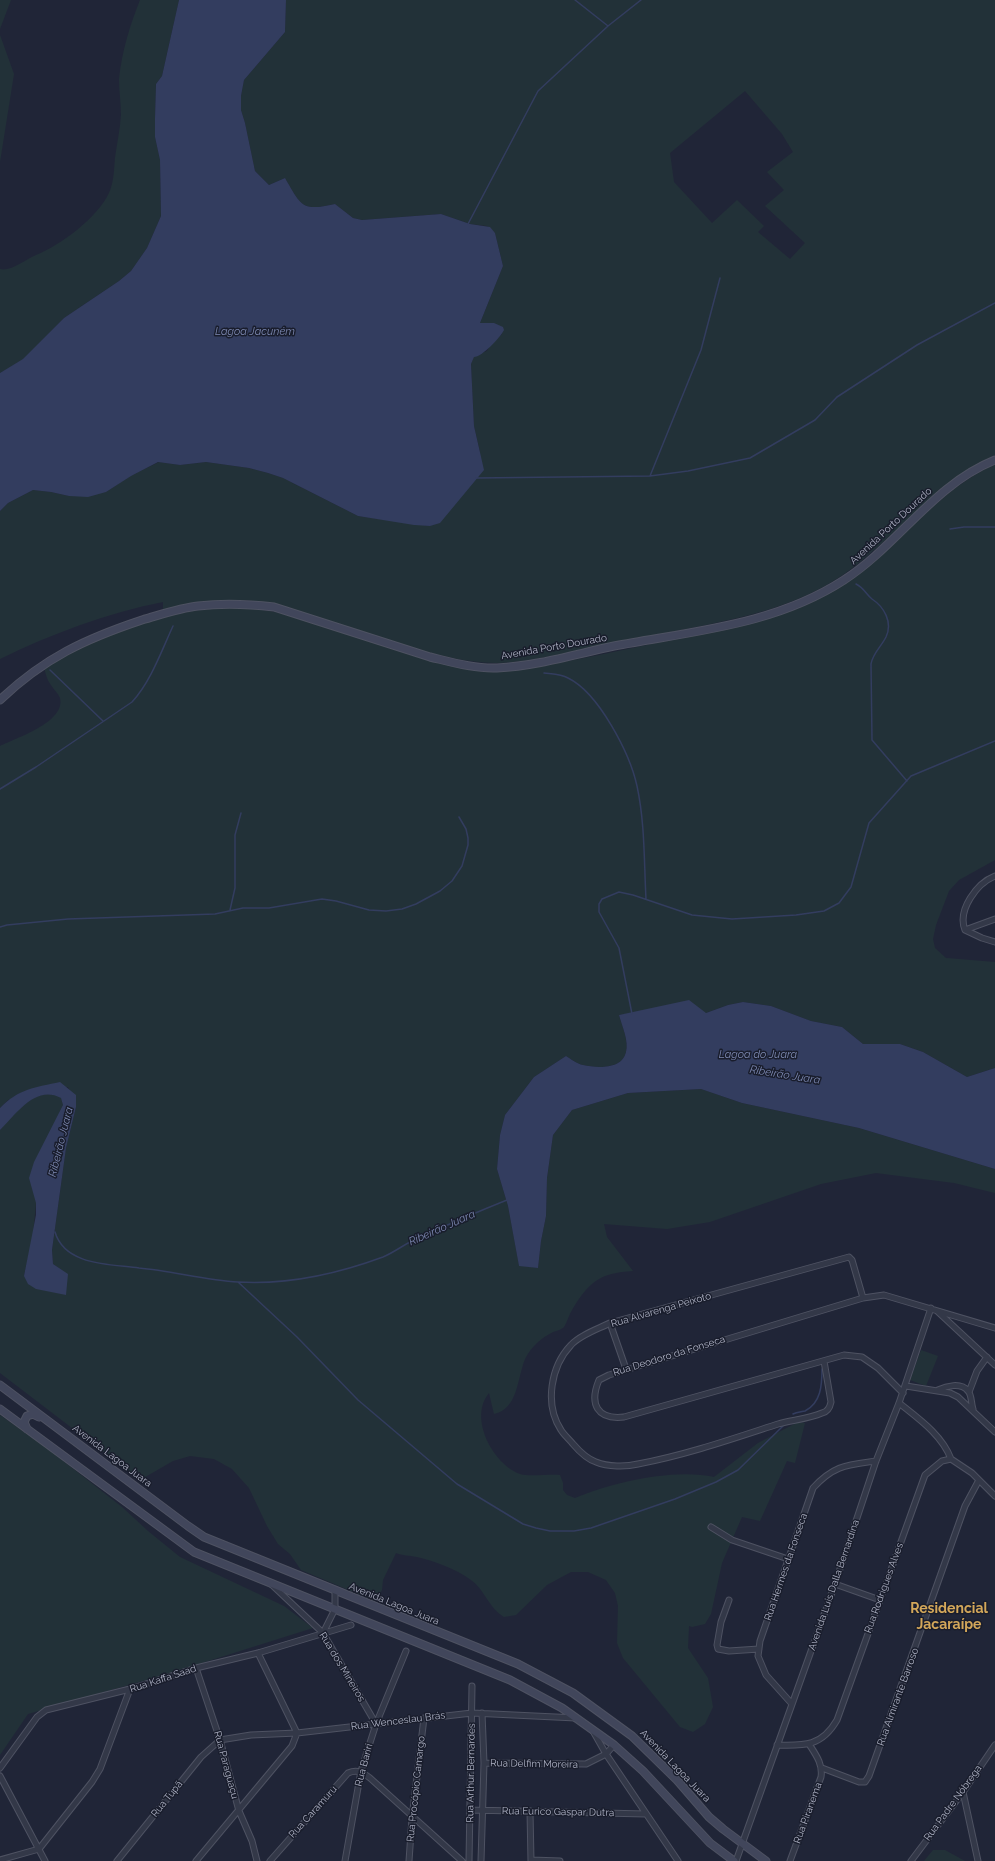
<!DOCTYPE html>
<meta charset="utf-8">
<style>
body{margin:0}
canvas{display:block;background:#202537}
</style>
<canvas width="995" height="1861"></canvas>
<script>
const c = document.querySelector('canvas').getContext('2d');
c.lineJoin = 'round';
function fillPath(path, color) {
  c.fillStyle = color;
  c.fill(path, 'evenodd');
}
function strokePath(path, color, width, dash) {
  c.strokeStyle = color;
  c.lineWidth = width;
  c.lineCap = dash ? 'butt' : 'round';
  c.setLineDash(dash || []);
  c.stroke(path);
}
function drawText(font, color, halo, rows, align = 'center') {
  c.font = font + ' Raleway,sans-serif';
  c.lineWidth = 3;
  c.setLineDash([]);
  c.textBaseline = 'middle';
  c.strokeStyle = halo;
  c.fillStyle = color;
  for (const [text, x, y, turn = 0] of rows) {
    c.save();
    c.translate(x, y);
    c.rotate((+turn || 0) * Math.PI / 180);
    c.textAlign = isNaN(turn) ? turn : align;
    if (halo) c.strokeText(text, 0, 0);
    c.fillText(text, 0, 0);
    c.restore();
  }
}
fillPath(new Path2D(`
 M 0,0 L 11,0 L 0,29 Z
 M 140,0 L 179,0 L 162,76 L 156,84 L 155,118 L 155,137 L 160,160 L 161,216 L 147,248 L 131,271 L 119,281 L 64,318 L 23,360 L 0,373 L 0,269 C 11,272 26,259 36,255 C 61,245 97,218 109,193 C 114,182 114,169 115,158 C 117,143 120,130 121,115 C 121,103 119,91 119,79 C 122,51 130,25 140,0 Z
 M 286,0 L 995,0 L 995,455 C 938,482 900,532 851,569 C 805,604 750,616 696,627 C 662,634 628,641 594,647 C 563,653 528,663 496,663 C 436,662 368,632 310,615 C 298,611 287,607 275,604 C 240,597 198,599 163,610 L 163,602 C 107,613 51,634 0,659 L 0,511 L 8,503 L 33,490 L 51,492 L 69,496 L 106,492 L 130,476 L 159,462 L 180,465 L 206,462 L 249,468 L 268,473 L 283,478 L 358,516 L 430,526 L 480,452 L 474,426 L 471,364 L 474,356 L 487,351 L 490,345 L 502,334 L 480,323 L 503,266 L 495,233 L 487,226 L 470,224 L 441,214 L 362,220 L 353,218 L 335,204 C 301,212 301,205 285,178 L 269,185 L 255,171 L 245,123 L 241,110 L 241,96 L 244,80 L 285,32 ZM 745,91 L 782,134 L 793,152 L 767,172 L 784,190 L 765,206 L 805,243 L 790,259 L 758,232 L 764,226 L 737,200 L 712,223 L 674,182 L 670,153 Z
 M 0,35 L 14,74 L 0,162 Z
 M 995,464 L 995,860 L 959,880 L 949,891 L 936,925 L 933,939 L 935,948 L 946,958 L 995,962 L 995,1068 L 967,1077 L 923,1052 L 900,1044 L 863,1044 L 842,1027 L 811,1021 L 771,1006 L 743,1002 L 728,1005 L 706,1013 L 637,1012 L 619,1015 C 622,1026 629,1041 626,1052 C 622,1070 596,1068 583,1065 C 577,1064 571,1059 566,1056 L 534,1077 L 505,1115 L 500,1135 L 497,1169 L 508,1206 L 519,1265 L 538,1268 L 541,1241 L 546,1216 L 547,1178 L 553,1135 L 572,1110 L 628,1093 L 701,1089 L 742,1103 L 859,1128 L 995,1169 L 995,1193 L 954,1183 L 876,1173 L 821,1184 L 710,1222 L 667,1229 L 604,1224 L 607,1237 L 633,1271 C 599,1273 589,1282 572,1310 C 569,1315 567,1322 564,1327 C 562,1329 557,1331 553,1332 C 541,1338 531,1347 525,1359 C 517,1379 518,1409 494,1414 L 489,1393 C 468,1418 493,1464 520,1474 C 528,1477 550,1474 560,1475 L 563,1483 L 563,1490 L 567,1495 L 575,1498 C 613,1482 674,1468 714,1477 L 758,1443 L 798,1422 L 805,1423 L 795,1463 L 787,1461 L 760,1521 L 742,1517 L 722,1563 L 711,1614 L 705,1624 L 692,1627 L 689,1626 L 688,1648 L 708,1678 L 713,1707 L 705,1724 L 693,1732 L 680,1727 L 623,1658 L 617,1643 L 618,1606 L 615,1593 L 606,1580 L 588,1572 L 571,1572 L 547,1585 L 516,1615 L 504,1617 C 488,1607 485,1590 471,1580 C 456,1569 435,1561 417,1557 C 409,1555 403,1556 396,1553 L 383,1580 L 382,1590 L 375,1601 L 301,1570 L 290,1554 L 278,1544 L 267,1526 L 249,1488 L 232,1469 L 214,1459 L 190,1456 L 173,1461 L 140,1480 L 0,1373 L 0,1130 C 11,1117 33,1090 53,1093 C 55,1094 59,1096 61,1098 L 63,1105 L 55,1123 L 36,1203 L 33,1234 L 24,1276 L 61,1270 L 53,1264 L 52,1250 L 66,1148 L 76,1107 L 68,1087 L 8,1100 L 0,1108 L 0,746 C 16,738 66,722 60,698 C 58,693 54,690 51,685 C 47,680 46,674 44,668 C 57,659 71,653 85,646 C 142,620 211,598 275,612 C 306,620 338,631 368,641 C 423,659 465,676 524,668 C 575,661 626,649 676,639 C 725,629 786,620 828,593 C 848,580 869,565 886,550 C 921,519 952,484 995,464 Z
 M 921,1350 L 938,1356 L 926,1386 L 910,1380 Z
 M 0,1415 L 48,1449 L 122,1507 L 148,1531 L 180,1557 L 284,1606 L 313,1628 L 167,1674 L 28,1714 L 0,1755 Z
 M 933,1850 L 945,1850 L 965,1861 L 924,1861 Z`), '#223138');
fillPath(new Path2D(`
 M 179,0 L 286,0 L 285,32 L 244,80 L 241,96 L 241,110 L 245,123 L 255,171 L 269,185 L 285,178 C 301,205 301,212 335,204 L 353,218 L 362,220 L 441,214 L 470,224 L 490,227 L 495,233 L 503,266 L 480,323 L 494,323 L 503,327 L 504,330 C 500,338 482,357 474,357 L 471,364 L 474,426 L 484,470 L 440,523 L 430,526 L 414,525 L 358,516 L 283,478 L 268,473 L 249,468 L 206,462 L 180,465 L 158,462 L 131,476 L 106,492 L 88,497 L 69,496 L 51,492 L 33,490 L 8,503 L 0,511 L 0,373 L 23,359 L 64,318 L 119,281 L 131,271 L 147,248 L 161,216 L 160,160 L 155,137 L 155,118 L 156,84 L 162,76 Z
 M 689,1000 L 706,1013 L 728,1005 L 743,1002 L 771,1006 L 811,1021 L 842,1027 L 863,1044 L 900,1044 L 923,1052 L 967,1077 L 995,1068 L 995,1169 L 859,1128 L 742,1103 L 701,1089 L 628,1093 L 572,1110 L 553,1135 L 547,1178 L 546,1216 L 541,1241 L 538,1268 L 519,1266 L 508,1206 L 497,1169 L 500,1135 L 505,1115 L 534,1077 L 566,1056 C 571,1059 577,1064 583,1065 C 596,1068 622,1070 626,1052 C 629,1041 622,1026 619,1015 Z
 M 60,1082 L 76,1095 L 76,1107 L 66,1148 L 52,1250 L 53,1264 L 68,1274 L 66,1295 L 36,1289 L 28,1284 L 24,1276 L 36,1215 L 36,1203 L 29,1178 L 34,1162 L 63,1105 L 61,1098 C 36,1084 16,1114 0,1130 L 0,1108 C 18,1089 36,1087 60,1082 Z`), '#333d5f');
strokePath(new Path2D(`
 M 575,0 L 608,26
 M 468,224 L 538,91 L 608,26 L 641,0
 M 650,476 L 701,350 L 720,278
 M 476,478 L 650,476 L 688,471 L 750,458 L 815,420 L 837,397 L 917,345 L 995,303
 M 950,529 L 964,527 L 995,527
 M 856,584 C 864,588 866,594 872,599 C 884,607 893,622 886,637 C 881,647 873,653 871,664 L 872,740 L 907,781
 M 50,670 L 103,721
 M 544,673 C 552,674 561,674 568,678 C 599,693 630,754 637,786 C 645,823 644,862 646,899
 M 0,789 L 36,767 L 132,702 C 151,681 161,652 173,626
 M 230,910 L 235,888 L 235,835 L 241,813
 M 0,927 L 7,925 L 68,919 L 215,914 L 243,908 L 269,908 L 322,899 L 336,901 L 369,910 L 386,911 L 402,909 L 416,904 L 440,891 L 452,881 L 462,866 L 468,845 L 468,838 L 466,829 L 459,817
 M 632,1014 L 619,948 L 599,912 L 599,904 L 602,899 L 619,892 L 633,895 L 692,915 L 732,919 L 796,915 L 824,911 L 839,903 L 851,887 L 869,823 L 911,776 L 995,741
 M 55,1232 C 65,1266 111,1264 139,1268 C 172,1271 205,1280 238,1282 C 288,1285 337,1274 383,1257 C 395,1252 406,1243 418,1238 C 447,1225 477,1212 507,1200
 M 238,1282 L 297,1337 L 358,1400 L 457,1484 L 523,1524 L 536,1528 L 550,1531 L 574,1531 L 591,1528 L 675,1499 L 716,1482 L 738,1470 L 783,1426
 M 793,1414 C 797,1412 801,1412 805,1411 C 821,1403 822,1385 822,1369`), '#333d5f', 1.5);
const minor = new Path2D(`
 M 995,876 C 977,883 957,910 965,930 L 982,938 L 995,942
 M 965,930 L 995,919
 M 937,1311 L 995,1365
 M 610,1323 L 626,1369
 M 824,1361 L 831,1402 C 830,1407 827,1412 822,1413 C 808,1419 792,1420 778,1424 C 732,1439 686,1455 638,1464 C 626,1467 608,1467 596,1462 C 587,1459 579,1451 573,1444 C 569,1439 564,1435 561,1430 C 544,1404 551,1366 571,1345 C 580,1335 598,1329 610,1323 L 849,1257 L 852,1260 L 863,1298
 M 906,1386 L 950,1393 L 958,1397 L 995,1432
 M 938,1390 C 946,1386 961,1382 968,1391 C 972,1395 971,1404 973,1409
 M 969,1392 L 977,1371 L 987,1357
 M 903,1393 L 878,1368 L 862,1357 L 844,1355 L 624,1417 C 597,1420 589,1404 599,1380 L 609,1375 L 863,1298 L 884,1295 L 995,1328
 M 899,1403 C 919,1419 942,1435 951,1459
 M 711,1527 L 732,1540 L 788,1559
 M 271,1584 L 323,1633 L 376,1724
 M 835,1584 L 880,1600
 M 729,1600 L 721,1622 L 717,1645 L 718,1649 L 729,1651 L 759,1649
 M 323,1633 L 335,1609 L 335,1591
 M 196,1668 L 220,1740 L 239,1811 L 252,1841 L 257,1861
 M 792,1704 L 766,1675 L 758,1656 L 760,1641 L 813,1488 C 834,1465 847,1465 876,1461
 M 593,1731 L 606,1754 L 678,1861
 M 777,1745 C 805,1746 822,1746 837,1720 L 925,1475 L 942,1461 L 951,1459 L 972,1473 L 995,1496
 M 484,1763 L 586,1764 L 606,1754 L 614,1745
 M 0,1768 L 37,1717 L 46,1710 L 130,1689 L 196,1668 L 258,1653 L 351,1625
 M 822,1768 L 859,1782 L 865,1782 L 869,1776 L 965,1506 L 979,1480
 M 0,1776 L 45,1861
 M 963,1792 L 978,1861
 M 471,1810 L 646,1814
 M 530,1811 L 531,1861
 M 0,1860 L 39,1849 L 92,1782 L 100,1769 L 130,1689
 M 531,1860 L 560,1861
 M 117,1861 L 201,1757 L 220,1740 L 251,1735 L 297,1733 L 472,1713 L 576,1718
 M 196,1861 L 292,1746 L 297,1733 L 258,1653
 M 270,1861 L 348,1773 C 357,1769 362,1772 370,1778 L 462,1861
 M 345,1861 L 361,1771 L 376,1724 L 406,1651
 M 409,1861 L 412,1818 L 424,1718
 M 469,1861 L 472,1686
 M 481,1861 L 484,1763 L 482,1713
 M 736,1861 L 835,1584 L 876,1461 L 899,1403 L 931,1308
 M 790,1861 L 821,1777 C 823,1764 816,1755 809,1744
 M 911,1861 L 963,1792 L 995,1745`);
const secondary = new Path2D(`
 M 0,700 C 44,658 85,639 142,620 C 160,615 179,608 198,606 C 222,603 249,604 274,607 L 430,657 C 451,662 475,669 497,668 C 537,666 576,654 614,646 C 693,631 775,625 844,580 C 898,545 933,485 995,460
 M 0,1385 L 188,1526 L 204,1537 L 518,1664 L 573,1693 L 632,1736 L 677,1780 L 709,1817 L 723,1829 L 766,1861
 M 0,1409 L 194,1552 L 510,1680 L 562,1708 L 614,1745 L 643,1771 L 710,1843 L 734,1861
 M 27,1429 L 24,1422 L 27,1416 L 33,1414 L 39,1417`);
strokePath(minor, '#4e5262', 7);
strokePath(secondary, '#4e5262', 9);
strokePath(minor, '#333848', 5);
strokePath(secondary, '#41465b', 7);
drawText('10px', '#aeb2c4', '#191d2c', [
 ["Avenida Porto Dourado",891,526,-43],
 ["Avenida Porto Dourado",554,647,-10],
 ["Rua Alvarenga Peixoto",661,1310,-16],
 ["Rua Deodoro da Fonseca",669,1356,-17],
 ["Avenida Lagoa Juara",112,1456,37],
 ["Rua Hermes da Fonseca",786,1567,-71],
 ["Avenida Luis Dalla Bernardina",834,1585,-71],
 ["Rua Rodrigues Alves",884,1588,-70],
 ["Avenida Lagoa Juara",394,1604,22],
 ["Rua dos Mineiros",342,1667,59],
 ["Rua Kaffa Saad",163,1679,-18],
 ["Rua Almirante Barroso",898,1697,-70],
 ["Rua Wenceslau Brás",398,1721,-7],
 ["Rua Delfim Moreira",534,1764,1],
 ["Rua Paraguaçu",226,1765,75],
 ["Rua Bariri",364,1765,-75],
 ["Avenida Lagoa Juara",675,1766,46],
 ["Rua Arthur Bernardes",471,1773,-89],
 ["Rua Procópio Camargo",416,1789,-84],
 ["Rua Tupã",167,1799,-51],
 ["Rua Padre Nóbrega",953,1803,-54],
 ["Rua Caramuru",313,1812,-48],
 ["Rua Eurico Gaspar Dutra",558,1812,1],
 ["Rua Piranema",808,1813,-70]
]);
drawText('italic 11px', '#7d89b2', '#191d2c', [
 ["Lagoa Jacuném",255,332],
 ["Lagoa do Juara",758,1055],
 ["Ribeirão Juara",785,1075,9],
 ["Ribeirão Juara",61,1142,-76],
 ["Ribeirão Juara",442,1228,-24]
]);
drawText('bold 14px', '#d3a75a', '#191d2c', [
 ["Residencial",949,1609],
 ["Jacaraípe",949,1625]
]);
</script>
